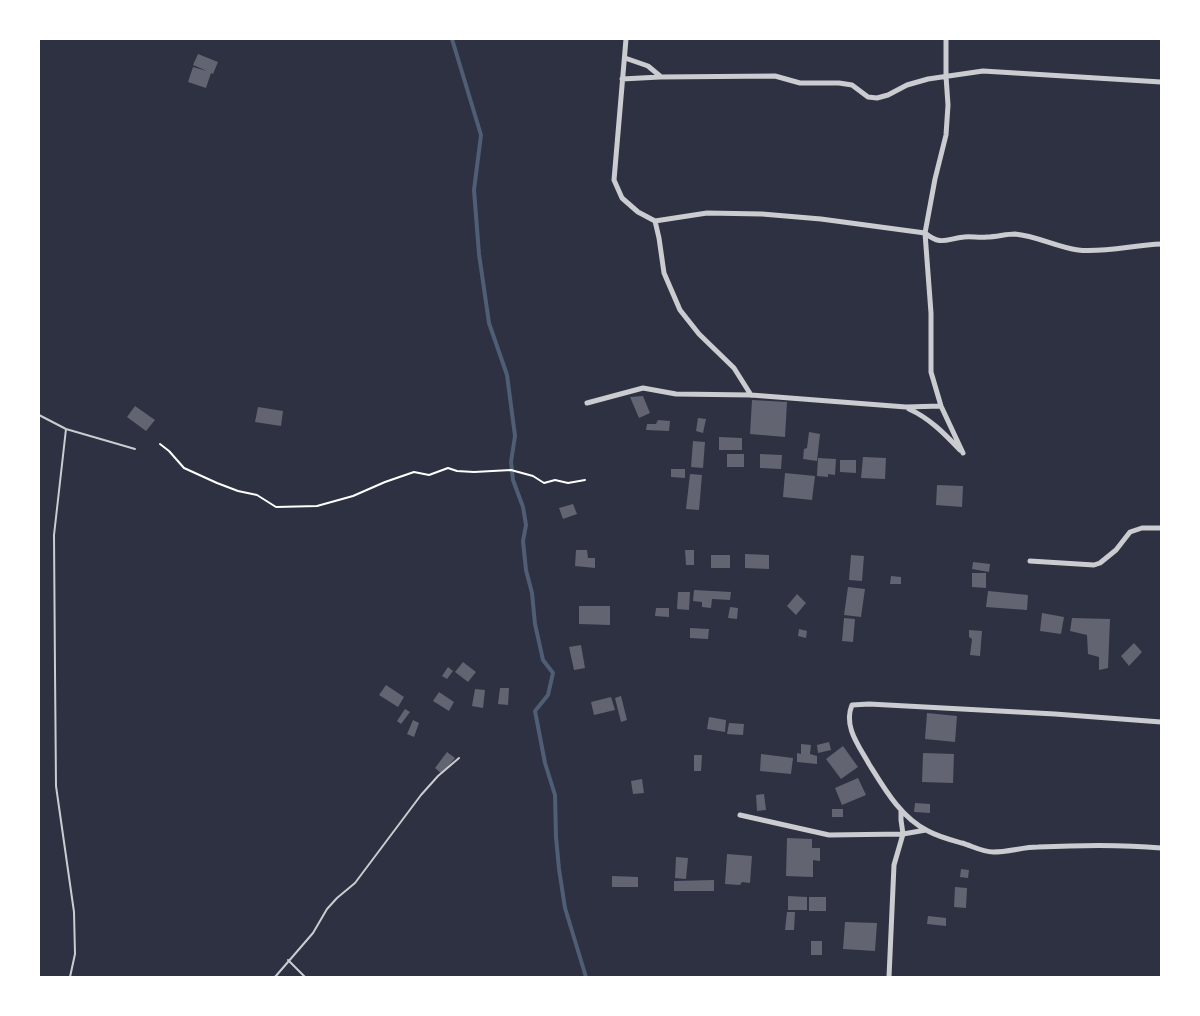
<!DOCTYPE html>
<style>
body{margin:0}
#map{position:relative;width:1200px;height:1016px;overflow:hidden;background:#2d3142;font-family:"PT Sans",sans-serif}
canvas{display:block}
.frame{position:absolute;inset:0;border:40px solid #fff;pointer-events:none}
</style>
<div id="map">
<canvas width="1200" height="1016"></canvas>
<div class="frame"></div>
</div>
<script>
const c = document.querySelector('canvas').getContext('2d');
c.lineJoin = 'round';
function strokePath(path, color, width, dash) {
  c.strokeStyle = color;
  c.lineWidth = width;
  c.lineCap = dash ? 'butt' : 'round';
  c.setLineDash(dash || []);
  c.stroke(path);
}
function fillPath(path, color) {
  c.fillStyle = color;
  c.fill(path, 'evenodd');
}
strokePath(new Path2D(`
 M 452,39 L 481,135 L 474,190 L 479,254 L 489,323 L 507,375 L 515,436 L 511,462 L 513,480 L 523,507 L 526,525 L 523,541 L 526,570 L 532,593 L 535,624 L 543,660 L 553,673 L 548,695 L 535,711 L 545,763 L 555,795 L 556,837 L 559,869 L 565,908 L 586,977`), '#4f5d75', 4);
fillPath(new Path2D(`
 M 198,54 L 218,62 L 213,74 L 211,73 L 206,88 L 188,82 L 193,67 L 207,71 L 193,65 Z
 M 643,396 L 650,413 L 639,418 L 630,397 Z
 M 752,400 L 787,402 L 785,437 L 750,434 Z
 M 135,406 L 155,420 L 146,431 L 127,417 Z
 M 258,407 L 283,411 L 281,426 L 255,422 Z
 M 698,418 L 706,419 L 703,433 L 696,431 Z
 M 658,420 L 670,421 L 669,431 L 646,430 L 647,424 L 656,424 Z
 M 809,432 L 820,434 L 817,461 L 803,459 L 804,449 L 807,448 Z
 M 719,437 L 742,438 L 742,450 L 719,450 Z
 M 693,441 L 705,442 L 703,468 L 691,467 Z
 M 727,454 L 744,454 L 744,467 L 727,467 Z
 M 760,454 L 782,455 L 781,469 L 760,468 Z
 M 863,457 L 886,458 L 885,479 L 861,478 Z
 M 818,458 L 836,459 L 835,475 L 828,474 L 828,477 L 817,476 Z
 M 840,460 L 856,460 L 856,473 L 840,472 Z
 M 671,469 L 685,469 L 685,478 L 671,477 Z
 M 785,473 L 815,476 L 812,500 L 783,497 Z
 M 690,474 L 702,475 L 699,510 L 686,509 Z
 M 937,485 L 963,486 L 962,507 L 936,505 Z
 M 573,504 L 577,514 L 563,519 L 559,508 Z
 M 576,550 L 587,550 L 588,558 L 595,558 L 595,568 L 575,566 Z
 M 685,550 L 694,550 L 694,565 L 686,565 Z
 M 745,554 L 769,555 L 769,569 L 745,568 Z
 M 711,555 L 730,555 L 730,568 L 711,568 Z
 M 851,555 L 864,556 L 862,581 L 849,580 Z
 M 973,562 L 990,564 L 989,572 L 972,569 Z
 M 972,573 L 986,573 L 986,588 L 972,587 Z
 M 891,576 L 901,577 L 901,584 L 890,584 Z
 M 848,587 L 865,589 L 861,617 L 844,615 Z
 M 694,590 L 731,592 L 730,600 L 712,599 L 711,608 L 702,607 L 702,602 L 693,601 Z
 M 988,591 L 1028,595 L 1027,610 L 986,607 Z
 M 678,592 L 690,592 L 689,610 L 677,609 Z
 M 797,594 L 806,603 L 796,615 L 787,606 Z
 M 579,606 L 610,606 L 610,625 L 579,624 Z
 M 730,607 L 738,608 L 737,619 L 728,618 Z
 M 656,608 L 669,608 L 669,617 L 655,616 Z
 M 1042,613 L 1064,617 L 1061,634 L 1040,631 Z
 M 844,618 L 855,619 L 853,642 L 842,641 Z
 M 1072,618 L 1110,619 L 1108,668 L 1099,670 L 1099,657 L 1088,654 L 1087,635 L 1070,631 Z
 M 690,628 L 709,629 L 708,639 L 690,638 Z
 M 799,629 L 807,631 L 806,638 L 798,636 Z
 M 969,630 L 982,631 L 980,656 L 970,655 L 972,639 L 969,637 Z
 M 1134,643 L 1142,652 L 1129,666 L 1121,656 Z
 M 581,645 L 585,668 L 574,670 L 569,647 Z
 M 463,662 L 476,672 L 468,682 L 455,672 Z
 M 448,667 L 453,671 L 447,679 L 442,676 Z
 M 386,685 L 404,697 L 398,707 L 379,695 Z
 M 500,688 L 509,688 L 508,705 L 498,704 Z
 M 475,689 L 485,690 L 483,708 L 472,706 Z
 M 439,692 L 454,702 L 449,711 L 433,701 Z
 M 621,696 L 627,720 L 621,722 L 615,698 Z
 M 611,697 L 615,710 L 594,715 L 591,702 Z
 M 405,709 L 410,712 L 401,724 L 397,721 Z
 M 927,713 L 957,716 L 955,742 L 925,739 Z
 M 709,717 L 726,720 L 725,732 L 707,729 Z
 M 413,720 L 419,723 L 414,737 L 407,734 Z
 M 729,723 L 744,724 L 743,735 L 727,734 Z
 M 829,742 L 831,750 L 818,753 L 817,745 Z
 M 801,744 L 811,745 L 810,754 L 817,756 L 817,764 L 797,762 L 797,753 L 801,754 Z
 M 843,746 L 858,767 L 841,779 L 826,759 Z
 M 447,752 L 455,758 L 442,774 L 435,768 Z
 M 923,753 L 954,754 L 953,783 L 922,782 Z
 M 761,754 L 793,758 L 791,774 L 760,771 Z
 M 694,755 L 702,755 L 701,771 L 694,771 Z
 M 858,778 L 866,795 L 842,805 L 835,788 Z
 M 642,779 L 644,793 L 633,794 L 631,781 Z
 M 764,794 L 766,810 L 757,811 L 756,795 Z
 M 915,803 L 930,804 L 930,813 L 914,812 Z
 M 832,809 L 843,809 L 843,817 L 832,817 Z
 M 787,838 L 812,839 L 812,848 L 820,848 L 820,861 L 813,860 L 813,877 L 786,876 Z
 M 727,854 L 752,856 L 750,883 L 742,882 L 740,885 L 725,884 Z
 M 676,857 L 688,858 L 686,879 L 675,878 Z
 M 961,869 L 969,870 L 968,878 L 960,877 Z
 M 612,876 L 638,877 L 638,887 L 612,887 Z
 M 714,880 L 714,891 L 674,891 L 674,881 Z
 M 955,887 L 967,888 L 966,908 L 954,907 Z
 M 788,896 L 807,897 L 807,910 L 788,910 Z
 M 809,897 L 826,897 L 826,911 L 809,911 Z
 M 787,912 L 795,912 L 794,930 L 785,930 Z
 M 928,916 L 946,918 L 946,926 L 927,924 Z
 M 845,922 L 877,923 L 875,951 L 843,949 Z
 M 811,941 L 822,941 L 822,955 L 811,955 Z`), '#626471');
strokePath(new Path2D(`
 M 160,444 L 169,451 L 184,468 L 217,483 L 238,491 L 257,495 L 276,507 L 317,506 L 353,496 L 385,482 L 414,472 L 429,475 L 448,468 L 457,471 L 474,472 L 511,470 L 533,476 L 544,483 L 555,480 L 568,483 L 585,480`), '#fff', 2);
strokePath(new Path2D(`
 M 39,415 L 66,429 L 135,449
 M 66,429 L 54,535 L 55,670 L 56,786 L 74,912 L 75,954 L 70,977
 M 288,960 L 305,977
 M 275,977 L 313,933 L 327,909 L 337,898 L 355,883 L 421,795 L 438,776 L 459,758`), '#caccd0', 2);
strokePath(new Path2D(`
 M 626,39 L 614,180 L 622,198 L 638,212 L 655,221 L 707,213 L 762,214 L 821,219 L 925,233 C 941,246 946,239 964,237 C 971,236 979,238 987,237 C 996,237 1006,234 1015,234 C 1037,236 1056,247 1078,250 C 1103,253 1134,245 1161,244
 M 946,39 L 946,76 L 948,105 L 946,135 L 935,179 L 925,233 L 931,313 L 931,372 L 941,406 L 963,453
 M 625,58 L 648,66 L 660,76
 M 622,79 L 660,77 L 775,76 L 800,83 L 839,83 L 852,85 L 868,97 L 877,98 L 888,95 L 907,85 L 928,79 L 983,71 L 1161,82
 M 655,221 L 659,238 L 664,273 L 680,310 L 699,334 L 734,368 L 751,395
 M 587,403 L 643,388 L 676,394 L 751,395 L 906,407 L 941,406
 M 909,409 C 929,418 944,433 960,450
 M 1030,561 L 1094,565 L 1100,563 L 1116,550 L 1130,532 L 1142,528 L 1161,528
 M 1161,722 L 1055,714 L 869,704 L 852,705 C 843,726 859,746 869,764 C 884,788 901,818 928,831 C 939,837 951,840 962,843 C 972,846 983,852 993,852 C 1009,852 1023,847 1038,847 C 1079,845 1120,844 1161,848
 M 740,815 L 829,835 L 903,834 L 926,830
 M 889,977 L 894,865 L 903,834 L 901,820 L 901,810`), '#caccd0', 5);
</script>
